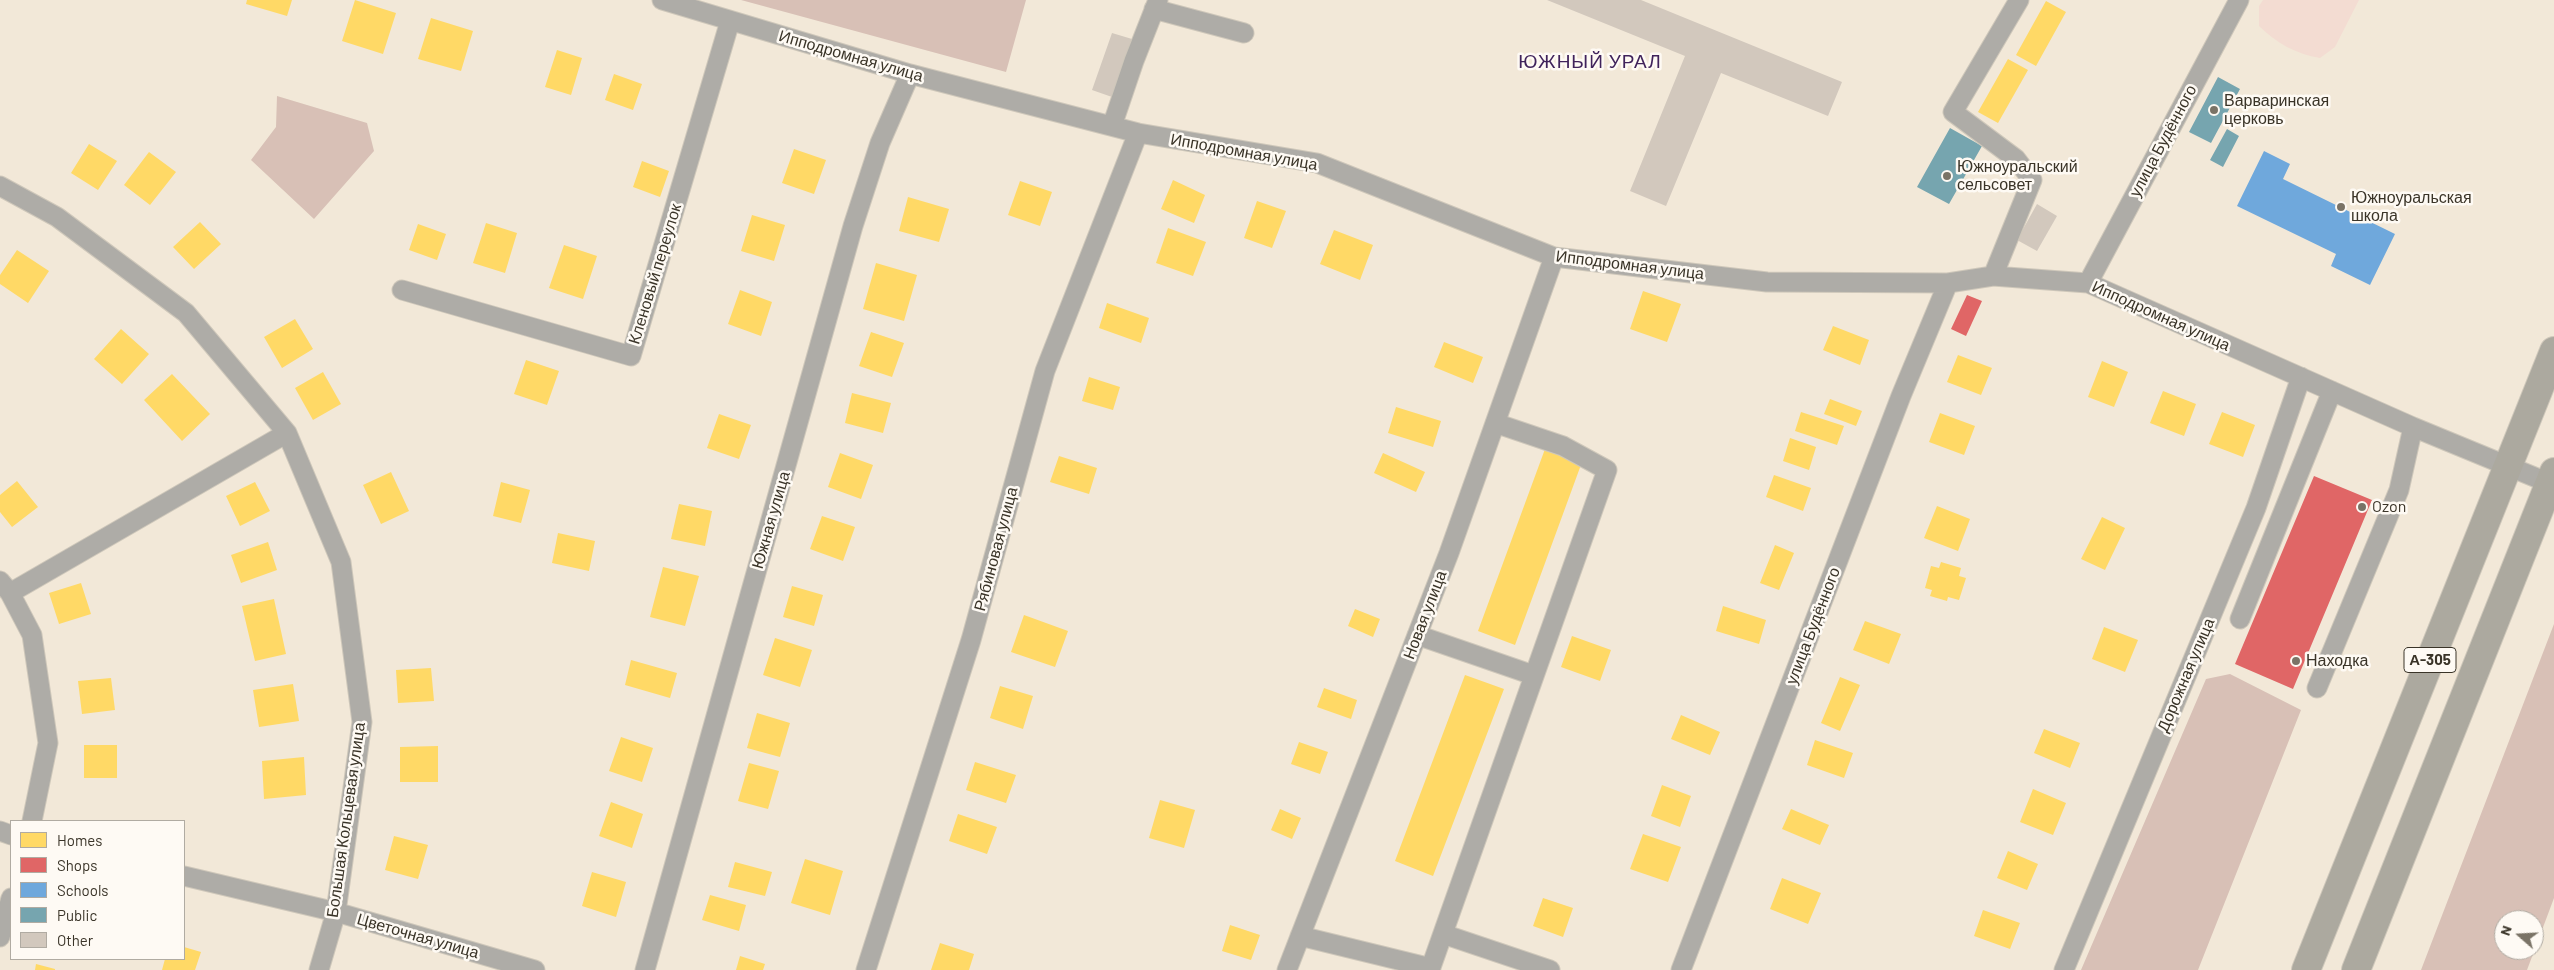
<!DOCTYPE html>
<meta charset="utf-8">
<style>
body{margin:0}
#map{position:relative;width:2554px;height:970px;overflow:hidden;background:#f2e8d8;font-family:Barlow,sans-serif}
canvas{display:block}
.legend{position:absolute;left:10px;top:820px;width:175px;height:140px;box-sizing:border-box;background:#fefaf4;border:1px solid #b0aba2;margin:0;padding:6px 9px;list-style:none;font-size:15px;color:#3a3428}
.legend li{display:flex;align-items:center;gap:10px;height:25px}
.legend b{width:25px;border:1px solid #b0aba2}
.north{position:absolute;left:2494px;top:910px;width:50px;height:50px;box-sizing:border-box;background:#fefaf4;border:1px solid #b0aba2;border-radius:50%;rotate:289deg;font-size:14px;font-weight:700;line-height:20px;text-align:center;color:#3a3428}
.north::after{content:'';display:block;margin:auto;width:18px;height:22px;background:#7a7366;clip-path:polygon(50% 0,100% 100%,50% 72%,0 100%)}
</style>
<div id="map">
<canvas width="2554" height="970"></canvas>
<ul class="legend">
<li><b style="height:14px;background:#ffd966"></b>Homes</li>
<li><b style="height:14px;background:#e06666"></b>Shops</li>
<li><b style="height:14px;background:#6fa8dc"></b>Schools</li>
<li><b style="height:14px;background:#76a5af"></b>Public</li>
<li><b style="height:14px;background:#d2c8bd"></b>Other</li>
</ul>
<div class="north">N</div>
</div>
<script>
const c = document.querySelector('canvas').getContext('2d');
c.lineJoin = 'round';
function fillPath(path, color) {
  c.fillStyle = color;
  c.fill(path, 'evenodd');
}
function strokePath(path, color, width, dash) {
  c.strokeStyle = color;
  c.lineWidth = width;
  c.lineCap = dash ? 'butt' : 'round';
  c.setLineDash(dash || []);
  c.stroke(path);
}
function drawText(font, color, halo, rows, align = 'center') {
  c.font = font + ' Barlow,sans-serif';
  c.lineWidth = 5;
  c.setLineDash([]);
  c.textBaseline = 'middle';
  c.strokeStyle = halo;
  c.fillStyle = color;
  for (const [text, x, y, turn = 0] of rows) {
    c.save();
    c.translate(x, y);
    c.rotate((+turn || 0) * Math.PI / 180);
    c.textAlign = isNaN(turn) ? turn : align;
    if (halo) c.strokeText(text, 0, 0);
    c.fillText(text, 0, 0);
    c.restore();
  }
}
fillPath(new Path2D(`
 M 2263,0 L 2359,0 L 2335,47 L 2320,58 C 2296,54 2276,43 2259,26 L 2259,6 Z`), '#f3dcd2');
fillPath(new Path2D(`
 M 741,0 L 1026,0 L 1006,72 Z
 M 277,96 L 367,123 L 374,151 L 314,219 L 251,160 L 276,127 Z
 M 2554,624 L 2554,898 L 2527,970 L 2421,970 ZM 2504,920 L 2534,920 L 2534,950 L 2504,950 Z
 M 2230,674 L 2301,710 L 2198,970 L 2081,970 L 2206,679 Z`), '#d8c0b6');
fillPath(new Path2D(`
 M 247,0 L 292,0 L 287,16 L 246,4 Z
 M 355,0 L 396,13 L 383,54 L 342,41 Z
 M 2046,1 L 2066,12 L 2036,66 L 2016,55 Z
 M 431,18 L 473,31 L 461,71 L 418,59 Z
 M 557,50 L 582,58 L 571,95 L 545,87 Z
 M 2008,59 L 2028,70 L 1998,123 L 1978,112 Z
 M 614,74 L 642,84 L 633,110 L 605,100 Z
 M 89,144 L 117,161 L 98,190 L 71,173 Z
 M 794,149 L 826,160 L 814,194 L 782,183 Z
 M 149,152 L 176,172 L 150,205 L 124,185 Z
 M 642,161 L 669,171 L 660,197 L 633,187 Z
 M 1173,180 L 1205,195 L 1194,223 L 1161,209 Z
 M 1020,181 L 1052,192 L 1040,226 L 1008,215 Z
 M 908,197 L 949,209 L 939,242 L 899,231 Z
 M 1257,201 L 1286,211 L 1272,248 L 1244,238 Z
 M 752,215 L 785,225 L 774,261 L 741,251 Z
 M 200,222 L 221,244 L 194,269 L 173,247 Z
 M 486,223 L 517,233 L 505,273 L 473,263 Z
 M 418,224 L 446,234 L 437,260 L 409,250 Z
 M 1168,228 L 1206,242 L 1193,276 L 1156,263 Z
 M 1334,230 L 1373,245 L 1360,280 L 1320,264 Z
 M 564,245 L 597,256 L 583,299 L 549,288 Z
 M 17,250 L 49,271 L 28,303 L 0,284 L 0,275 Z
 M 876,263 L 917,275 L 904,321 L 863,309 Z
 M 740,290 L 772,302 L 761,336 L 728,324 Z
 M 1643,291 L 1681,304 L 1667,342 L 1630,329 Z
 M 1107,303 L 1149,318 L 1141,343 L 1099,328 Z
 M 295,319 L 313,349 L 282,368 L 264,337 Z
 M 1833,326 L 1869,340 L 1860,365 L 1823,350 Z
 M 121,329 L 149,354 L 122,384 L 94,359 Z
 M 871,332 L 904,343 L 892,377 L 859,366 Z
 M 1444,342 L 1483,357 L 1473,383 L 1434,367 Z
 M 1958,355 L 1992,368 L 1981,395 L 1947,382 Z
 M 526,360 L 559,371 L 547,405 L 514,394 Z
 M 2102,361 L 2128,372 L 2114,407 L 2088,397 Z
 M 323,372 L 341,404 L 313,420 L 295,388 Z
 M 172,374 L 210,414 L 182,441 L 144,400 Z
 M 1089,377 L 1120,387 L 1113,410 L 1082,401 Z
 M 2163,391 L 2196,404 L 2184,436 L 2150,423 Z
 M 852,393 L 891,403 L 883,433 L 845,423 Z
 M 1830,399 L 1862,411 L 1856,426 L 1824,414 Z
 M 1396,407 L 1441,421 L 1433,447 L 1388,433 Z
 M 1801,412 L 1844,426 L 1837,445 L 1795,431 Z
 M 2222,412 L 2255,425 L 2243,457 L 2209,444 Z
 M 1940,413 L 1975,426 L 1964,455 L 1929,442 Z
 M 719,414 L 751,425 L 739,459 L 707,448 Z
 M 1790,438 L 1816,447 L 1809,470 L 1783,461 Z
 M 1545,449 L 1582,462 L 1515,645 L 1478,631 Z
 M 840,453 L 873,465 L 861,499 L 828,487 Z
 M 1383,453 L 1425,472 L 1416,492 L 1374,473 Z
 M 1059,456 L 1097,468 L 1089,494 L 1050,482 Z
 M 391,472 L 409,511 L 381,524 L 363,485 Z
 M 1774,475 L 1811,488 L 1803,511 L 1766,497 Z
 M 17,481 L 38,507 L 12,527 L 0,512 L 0,495 Z
 M 255,482 L 270,511 L 240,526 L 226,496 Z
 M 501,482 L 530,490 L 521,523 L 493,516 Z
 M 679,504 L 712,511 L 705,546 L 671,539 Z
 M 1937,506 L 1970,519 L 1958,551 L 1924,538 Z
 M 822,516 L 855,527 L 843,561 L 810,549 Z
 M 2102,517 L 2125,528 L 2105,570 L 2081,559 Z
 M 558,533 L 595,541 L 589,571 L 552,563 Z
 M 268,542 L 277,570 L 241,583 L 231,555 Z
 M 1775,545 L 1794,553 L 1779,590 L 1760,583 Z
 M 1941,562 L 1961,568 L 1959,576 L 1966,578 L 1959,600 L 1948,597 L 1947,601 L 1930,596 L 1932,590 L 1925,588 L 1931,566 L 1939,568 Z
 M 663,567 L 699,576 L 685,626 L 650,617 Z
 M 81,583 L 91,614 L 59,624 L 49,593 Z
 M 792,586 L 823,595 L 814,626 L 783,617 Z
 M 274,599 L 286,654 L 255,661 L 242,606 Z
 M 1723,606 L 1766,620 L 1759,644 L 1716,631 Z
 M 1355,609 L 1380,619 L 1373,637 L 1348,626 Z
 M 1024,615 L 1068,631 L 1055,667 L 1011,652 Z
 M 1865,621 L 1901,634 L 1889,664 L 1853,650 Z
 M 2104,627 L 2138,640 L 2125,672 L 2092,659 Z
 M 1572,636 L 1611,650 L 1600,681 L 1561,667 Z
 M 775,638 L 812,650 L 800,687 L 763,675 Z
 M 631,660 L 677,673 L 670,698 L 625,685 Z
 M 431,668 L 434,701 L 398,703 L 396,670 Z
 M 1465,675 L 1504,689 L 1433,876 L 1395,861 Z
 M 1840,677 L 1860,685 L 1840,731 L 1821,723 Z
 M 111,678 L 115,710 L 82,714 L 78,681 Z
 M 293,684 L 299,721 L 259,727 L 253,690 Z
 M 1000,686 L 1033,696 L 1023,729 L 990,718 Z
 M 1324,688 L 1357,700 L 1351,719 L 1317,707 Z
 M 757,713 L 790,723 L 780,757 L 747,748 Z
 M 1681,715 L 1720,732 L 1710,755 L 1671,739 Z
 M 2044,729 L 2080,743 L 2070,768 L 2034,753 Z
 M 621,737 L 653,748 L 642,782 L 609,771 Z
 M 1815,740 L 1853,753 L 1844,778 L 1807,765 Z
 M 1299,742 L 1328,752 L 1320,774 L 1291,764 Z
 M 84,745 L 117,745 L 117,778 L 84,778 Z
 M 438,746 L 438,782 L 400,782 L 400,747 Z
 M 304,757 L 306,795 L 264,799 L 262,761 Z
 M 975,762 L 1016,775 L 1006,803 L 966,790 Z
 M 749,763 L 779,771 L 768,809 L 738,801 Z
 M 1662,785 L 1691,796 L 1680,827 L 1651,816 Z
 M 2033,789 L 2066,803 L 2053,835 L 2020,822 Z
 M 1160,800 L 1195,810 L 1184,848 L 1149,838 Z
 M 611,802 L 643,814 L 632,848 L 599,836 Z
 M 1280,809 L 1301,818 L 1292,839 L 1271,830 Z
 M 1791,809 L 1829,825 L 1820,845 L 1782,829 Z
 M 958,814 L 997,827 L 987,854 L 949,841 Z
 M 1643,834 L 1681,847 L 1668,882 L 1630,869 Z
 M 394,836 L 428,845 L 418,879 L 385,870 Z
 M 2008,851 L 2038,864 L 2027,890 L 1997,878 Z
 M 805,859 L 843,871 L 830,915 L 791,903 Z
 M 735,862 L 772,872 L 765,896 L 728,887 Z
 M 592,872 L 626,882 L 616,917 L 582,906 Z
 M 1782,878 L 1821,893 L 1808,924 L 1770,909 Z
 M 710,895 L 746,905 L 739,931 L 702,920 Z
 M 1543,898 L 1573,908 L 1563,937 L 1533,926 Z
 M 1983,910 L 2020,923 L 2010,949 L 1974,936 Z
 M 1230,925 L 1260,935 L 1251,960 L 1222,951 Z
 M 940,943 L 974,954 L 969,970 L 931,970 Z
 M 184,947 L 201,952 L 195,970 L 162,970 L 165,959 L 184,959 Z
 M 740,956 L 765,964 L 763,970 L 736,970 Z
 M 36,964 L 55,969 L 55,970 L 35,970 Z`), '#ffd966');
fillPath(new Path2D(`
 M 1967,295 L 1982,301 L 1966,336 L 1951,329 Z
 M 2314,476 L 2372,500 L 2293,689 L 2235,664 Z`), '#e06666');
fillPath(new Path2D(`
 M 2264,151 L 2290,164 L 2283,179 L 2395,234 L 2370,285 L 2331,266 L 2336,254 L 2237,206 Z`), '#6fa8dc');
fillPath(new Path2D(`
 M 2218,77 L 2240,89 L 2211,143 L 2189,132 Z
 M 1950,128 L 1982,146 L 1949,204 L 1917,187 Z
 M 2227,129 L 2239,136 L 2223,167 L 2210,160 Z`), '#76a5af');
fillPath(new Path2D(`
 M 1547,0 L 1641,0 L 1842,82 L 1828,116 L 1721,73 L 1666,206 L 1630,191 L 1685,56 Z
 M 1112,33 L 1132,39 L 1112,97 L 1092,90 Z
 M 2037,204 L 2057,216 L 2037,251 L 2017,240 Z`), '#d2c8bd');
const minor = new Path2D(`
 M 662,0 L 910,74 L 1138,133 L 1317,163 L 1554,257 L 1767,282 L 1948,283 L 1993,276 L 2088,283 L 2413,427 L 2549,483
 M 1154,9 L 1244,33
 M 1112,126 L 1134,61 L 1158,0
 M 0,186 L 57,217 L 186,313 L 287,433 L 341,562 L 362,722 L 336,912 L 319,970
 M 1993,276 L 2032,180 L 2016,159 L 1953,112 L 2019,0
 M 2088,283 L 2239,0
 M 402,290 L 631,356 L 730,21
 M 0,581 L 10,593 L 32,635 L 48,743 L 32,821
 M 10,593 L 287,433
 M 2240,619 L 2332,391
 M 1417,635 L 1533,675
 M 2317,688 L 2399,490 L 2413,427
 M 0,831 L 11,835
 M 184,876 L 336,912 L 535,970
 M 1443,934 L 1550,970
 M 1300,936 L 1431,968
 M 0,937 L 11,898
 M 645,970 L 853,226 L 880,143 L 910,74
 M 866,970 L 971,640 L 1045,371 L 1138,133
 M 1287,970 L 1449,553 L 1554,257
 M 1430,970 L 1607,470 L 1563,446 L 1495,423
 M 1681,970 L 1901,396 L 1948,283
 M 2064,970 L 2256,508 L 2301,377`);
const highway = new Path2D(`
 M 2306,970 L 2554,351
 M 2356,970 L 2554,472`);
strokePath(minor, '#cec7ba', 21);
strokePath(highway, '#cec7ba', 30);
strokePath(minor, '#aeaca7', 19);
strokePath(highway, '#aca99f', 28);
for (const [x, y, r, color] of [
 [2214,110,5,"#7a7366"],
 [1947,176,5,"#7a7366"],
 [2341,207,5,"#7a7366"],
 [2362,507,5,"#7a7366"],
 [2296,661,5,"#7a7366"]
]) {
  const dot = new Path2D();
  dot.arc(x, y, r, 0, 2 * Math.PI);
  c.fillStyle = color;
  c.fill(dot);
  strokePath(dot, '#fefaf4', 2);
}
for (const [x, y, w] of [
 [2430,660,52]
]) {
  const box = new Path2D();
  box.roundRect(x - w / 2, y - 12.5, w, 25, 4);
  c.fillStyle = '#fefaf4';
  c.fill(box);
  strokePath(box, '#3a3428', 1);
}
drawText('bold 15px', '#3a3428', null, [
 ["А-305",2430,660]
]);
drawText('16px', '#3a3428', '#fefaf4', [
 ["Ипподромная улица",851,56,16],
 ["улица Будённого",2163,141,-62],
 ["Ипподромная улица",1244,152,10],
 ["Ипподромная улица",1630,265,7],
 ["Кленовый переулок",655,274,-73],
 ["Ипподромная улица",2161,316,24],
 ["Южная улица",771,520,-74],
 ["Рябиновая улица",996,549,-75],
 ["Новая улица",1425,615,-69],
 ["улица Будённого",1813,626,-69],
 ["Дорожная улица",2186,675,-67],
 ["Большая Кольцевая улица",346,820,-82],
 ["Цветочная улица",418,936,16]
]);
drawText('16px', '#3a3428', '#fefaf4', [
 ["Варваринская",2224,101],
 ["церковь",2224,119],
 ["Южноуральский",1957,167],
 ["сельсовет",1957,185],
 ["Южноуральская",2351,198],
 ["школа",2351,216],
 ["Ozon",2372,507],
 ["Находка",2306,661]
], 'left');
c.letterSpacing = '1px';
drawText('19px', '#40235b', '#fefaf4', [
 ["ЮЖНЫЙ УРАЛ",1590,62]
]);
c.letterSpacing = '0px';
</script>
